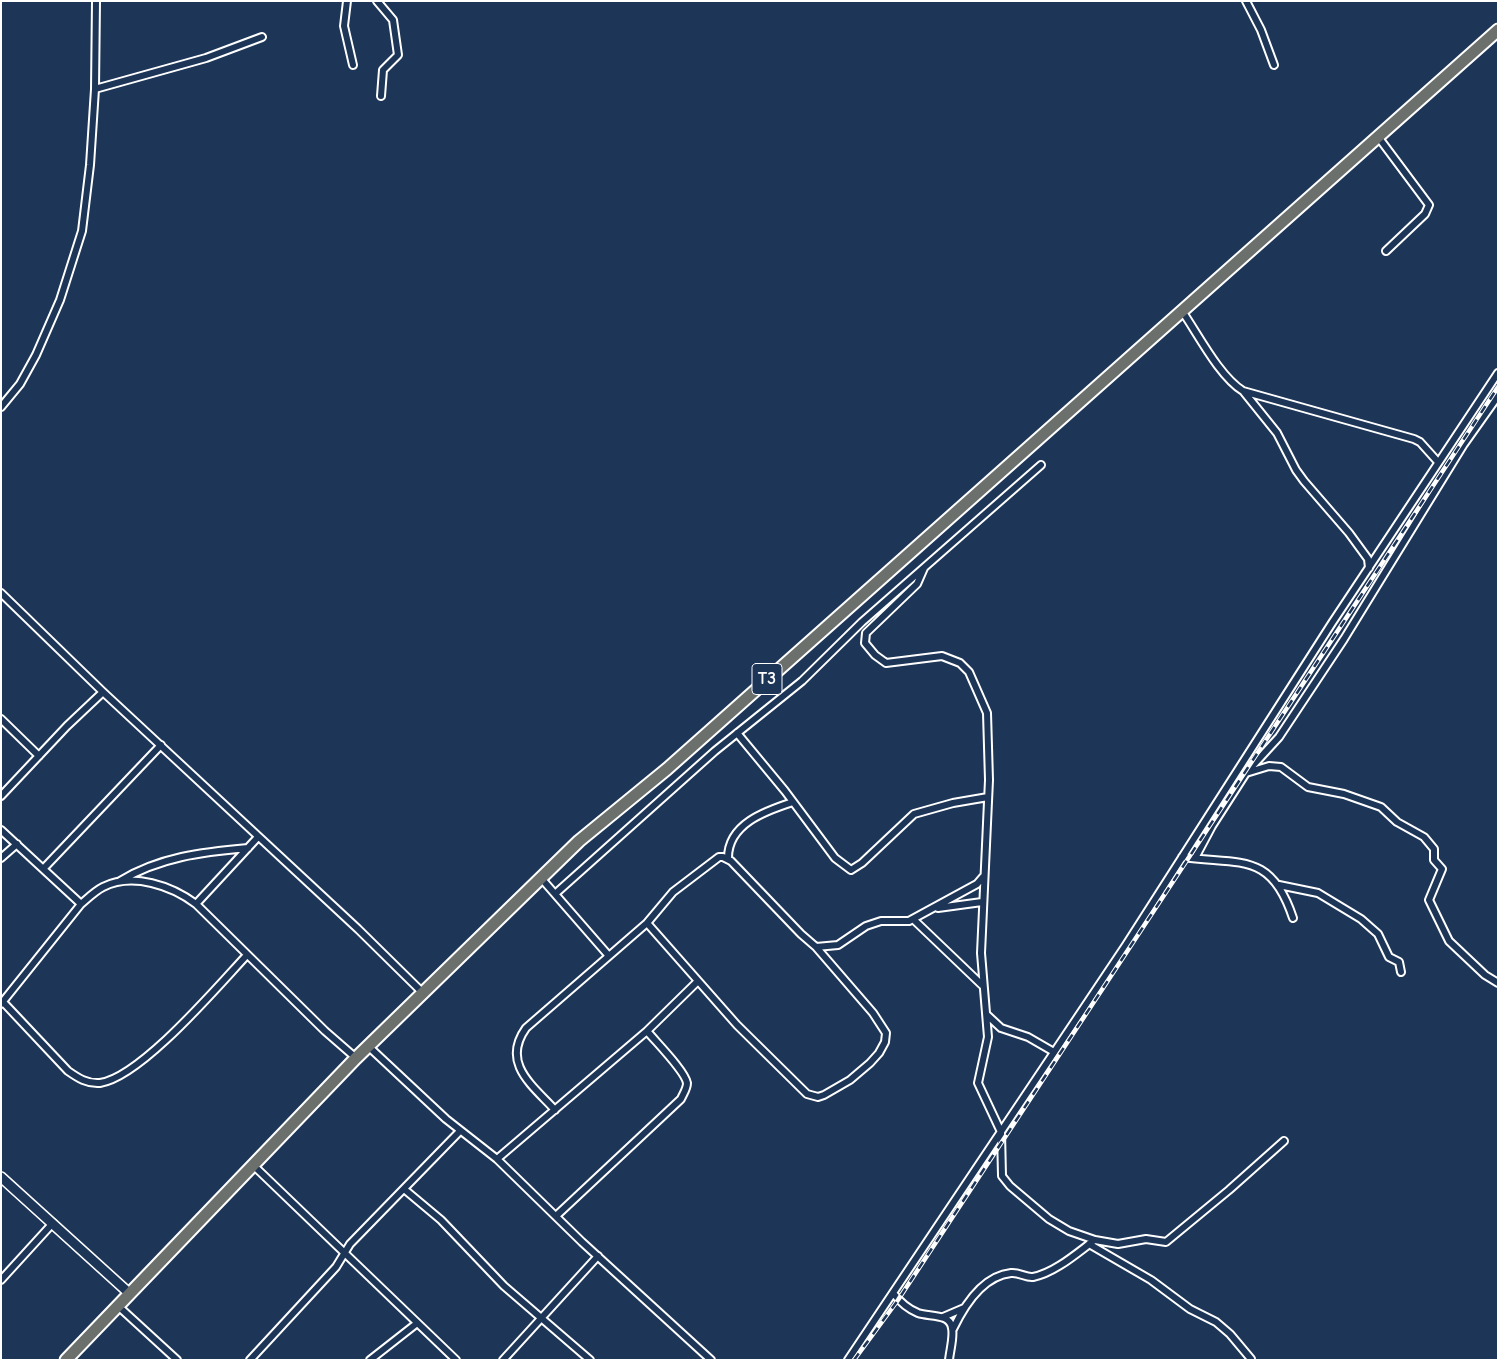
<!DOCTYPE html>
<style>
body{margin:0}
#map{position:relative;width:1499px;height:1361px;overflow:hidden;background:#1d3557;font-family:"Comic Neue",sans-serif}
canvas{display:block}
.frame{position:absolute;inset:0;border:2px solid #fff;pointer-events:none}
</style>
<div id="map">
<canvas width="1499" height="1361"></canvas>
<div class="frame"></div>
</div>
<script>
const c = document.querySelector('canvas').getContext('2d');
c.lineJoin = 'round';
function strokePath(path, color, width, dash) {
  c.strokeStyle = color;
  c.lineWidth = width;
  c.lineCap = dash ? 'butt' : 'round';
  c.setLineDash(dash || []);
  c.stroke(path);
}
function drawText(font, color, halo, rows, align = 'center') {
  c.font = font + ' "Comic Neue",sans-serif';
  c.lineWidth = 4;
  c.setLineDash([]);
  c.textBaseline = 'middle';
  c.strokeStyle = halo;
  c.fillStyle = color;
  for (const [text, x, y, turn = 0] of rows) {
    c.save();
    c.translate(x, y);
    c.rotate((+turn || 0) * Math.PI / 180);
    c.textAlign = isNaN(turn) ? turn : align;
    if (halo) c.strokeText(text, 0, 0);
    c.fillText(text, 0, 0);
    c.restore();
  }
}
const street = new Path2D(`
 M 347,1 L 344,26 L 353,65
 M 377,1 L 393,20 L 398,55 L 383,70 L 381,96
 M 1246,1 L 1261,30 L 1274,65
 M 95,89 L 206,58 L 262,37
 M 1379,138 L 1429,205 L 1425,214 L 1386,251
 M 1182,311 C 1198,334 1219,376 1243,391 L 1414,439 L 1420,442 L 1438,462
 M 1244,392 L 1277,433 L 1296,470 L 1304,481 L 1349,533 L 1368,559 L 1369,568
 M 1,407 L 20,384 L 36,355 L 60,300 L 82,231 L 90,165 L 95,89 L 96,1
 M 924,568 L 917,584 L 866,633 L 865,643 L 875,655 L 886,663 L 942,656 L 960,663 L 969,672 L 987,713 L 989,780 L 981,953 L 988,1037 L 978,1083 L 1001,1132 L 1002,1176 L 1010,1186 L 1049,1219 L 1069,1231 L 1095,1240 L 1118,1244 L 1146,1239 L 1166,1242 L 1229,1190 L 1284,1141
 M 1,593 L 103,692 L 358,929 L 423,993
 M 1,719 L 39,756
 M 737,733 L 785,791 L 835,858 L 851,870 L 862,863 L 914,814 L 953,803 L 988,797
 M 1246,773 L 1269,766 L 1281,767 L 1308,787 L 1344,794 L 1381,807 L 1397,822 L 1424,837 L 1434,849 L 1434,860 L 1442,869 L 1429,900 L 1449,941 L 1485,975 L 1498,983
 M 1,796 L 67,726 L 103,692
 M 1,830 L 81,904
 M 1182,857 C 1240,865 1271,851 1293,918
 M 1,858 L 17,844
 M 728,858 C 728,824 765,811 793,802
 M 1195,858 L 1212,826 L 1246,773 L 1279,737 L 1344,639 L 1464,444 L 1498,396
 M 44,868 L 161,745
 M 541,878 L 609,956
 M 120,881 C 160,857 202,852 248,848
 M 1279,885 L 1318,893 L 1361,919 L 1378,934 L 1389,957 L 1399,962 L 1401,972
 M 555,894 L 715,751 L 802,681 L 862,622 L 1041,465
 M 196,904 L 258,837
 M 938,908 L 982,902
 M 913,919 L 982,985
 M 647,923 L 737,1025 L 807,1094 L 818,1097 L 824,1095 L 850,1080 L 870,1063 L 879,1053 L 885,1042 L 886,1033 L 873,1013 L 816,947
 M 3,1002 L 68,1071 C 78,1078 87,1084 100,1083 C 141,1077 217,987 247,955
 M 1,1004 L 81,904 C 88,898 95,891 103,887 C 133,872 172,886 196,904 L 325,1031 L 356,1058
 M 987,1015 L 1001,1028 L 1028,1037 L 1054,1052
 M 368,1046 L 446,1119 L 497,1159 L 582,1242 L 711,1360
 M 555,1110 C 532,1085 501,1063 526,1028 L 647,923 L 673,892 L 719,857 L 723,857 L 731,861 L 801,934 L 816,947 L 838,945 L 866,926 L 881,921 L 909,921 L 977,884 L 983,877
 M 497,1159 L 647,1031 L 698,981
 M 252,1164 L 456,1360
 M 404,1189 L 441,1220 L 504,1286 L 590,1360
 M 556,1216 L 681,1099 C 683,1094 687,1089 687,1083 C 685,1071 656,1042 647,1031
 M 1089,1244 L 1151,1280 L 1190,1309 L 1216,1322 L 1230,1334 L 1251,1359
 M 1,1280 L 53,1223
 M 893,1293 C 900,1302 908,1309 918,1313 C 929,1317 950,1313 952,1328 C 954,1337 950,1350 949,1360
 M 117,1305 L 177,1360
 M 943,1317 L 964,1308
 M 953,1329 C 964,1306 982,1276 1011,1273 C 1019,1272 1026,1278 1033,1277 C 1054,1273 1076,1254 1092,1242
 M 250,1360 L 336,1267 L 350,1244 L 460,1131
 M 370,1360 L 416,1324
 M 503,1360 L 598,1256
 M 848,1360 L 1126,945 L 1332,623 L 1498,373`);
const secondary = new Path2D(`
 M 1,1177 L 129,1293`);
const highway = new Path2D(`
 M 66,1360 L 356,1058 L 579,841 L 667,769 L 1498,30`);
strokePath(street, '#fff', 10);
strokePath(secondary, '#fff', 12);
strokePath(highway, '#fff', 15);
strokePath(street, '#1d3557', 6);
strokePath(secondary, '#1d3557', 9);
strokePath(highway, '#6b706d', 11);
const rail = new Path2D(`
 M 854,1360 L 898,1300 L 1498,387`);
strokePath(rail, '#fff', 4.5);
strokePath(rail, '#1d3557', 2.5, [8]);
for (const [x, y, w] of [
 [767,679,30]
]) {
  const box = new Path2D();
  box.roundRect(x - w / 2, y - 15.5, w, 31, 4);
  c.fillStyle = '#1d3557';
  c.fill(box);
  strokePath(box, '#fff', 1);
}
drawText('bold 18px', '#fff', null, [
 ["T3",767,679]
]);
</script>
